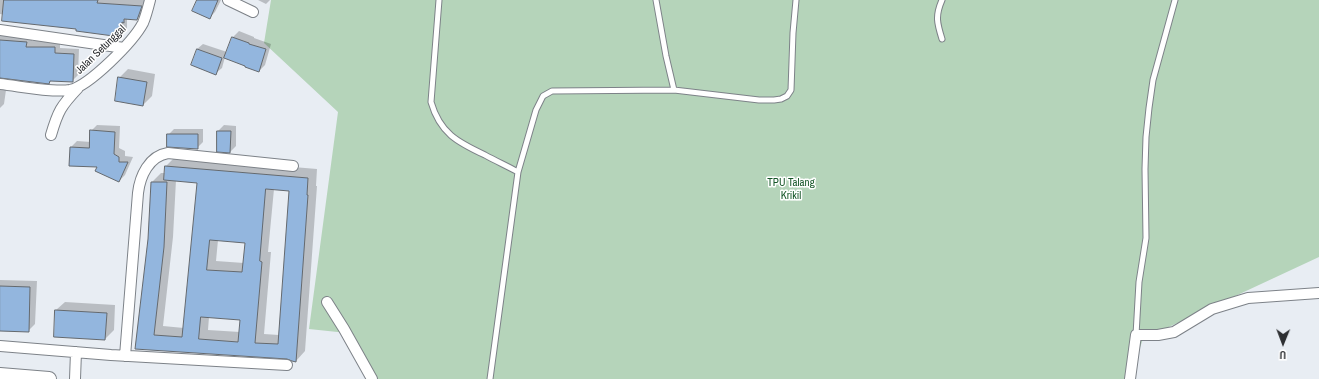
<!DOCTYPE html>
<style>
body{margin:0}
#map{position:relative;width:1319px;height:379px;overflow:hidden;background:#e8edf3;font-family:"Archivo Narrow",sans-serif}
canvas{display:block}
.north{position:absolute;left:1263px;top:323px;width:40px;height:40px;-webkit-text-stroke:3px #fff;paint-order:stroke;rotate:181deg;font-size:11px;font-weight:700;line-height:16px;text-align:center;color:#2d2f32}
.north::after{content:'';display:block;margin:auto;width:14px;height:18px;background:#2d2f32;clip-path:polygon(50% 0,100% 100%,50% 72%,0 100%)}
</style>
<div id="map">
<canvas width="1319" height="379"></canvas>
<div class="north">U</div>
</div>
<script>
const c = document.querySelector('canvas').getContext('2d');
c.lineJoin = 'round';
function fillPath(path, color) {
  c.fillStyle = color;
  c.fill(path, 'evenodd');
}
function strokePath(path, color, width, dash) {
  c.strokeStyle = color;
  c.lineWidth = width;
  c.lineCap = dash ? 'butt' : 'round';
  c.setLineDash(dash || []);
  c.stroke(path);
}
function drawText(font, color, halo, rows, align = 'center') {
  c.font = font + ' "Archivo Narrow",sans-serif';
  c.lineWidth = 3;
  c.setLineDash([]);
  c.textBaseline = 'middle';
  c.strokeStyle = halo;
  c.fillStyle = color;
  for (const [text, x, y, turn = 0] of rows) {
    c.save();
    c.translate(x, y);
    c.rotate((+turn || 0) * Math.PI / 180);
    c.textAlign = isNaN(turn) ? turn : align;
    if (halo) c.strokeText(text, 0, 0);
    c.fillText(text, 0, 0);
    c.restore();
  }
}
fillPath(new Path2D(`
 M 271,0 L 1319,0 L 1319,257 L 1143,339 L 1129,379 L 378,379 L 347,333 L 309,329 L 338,112 L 264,43 Z`), '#b5d4ba');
fillPath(new Path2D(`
 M 0,0 L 147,0 L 143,13 L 137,19 L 127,18 L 127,30 L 121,36 L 0,14 Z
 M 198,0 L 221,0 L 215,12 L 209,18 Z
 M 258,0 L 270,0 L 266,4 Z
 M 239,31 L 254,37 L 254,38 L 271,44 L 265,65 L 259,71 L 225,57 L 222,68 L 216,73 L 197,49 L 203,44 L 227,52 L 233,37 Z
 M 0,34 L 32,36 L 32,41 L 60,41 L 60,48 L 79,49 L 78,75 L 72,81 L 52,80 L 49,83 L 0,77 Z
 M 128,69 L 155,74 L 152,96 L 143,105 L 119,78 Z
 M 0,89 L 6,90 L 4,104 L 0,108 Z
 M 97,125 L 120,126 L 119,148 L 125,151 L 125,156 L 133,157 L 125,175 L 119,181 L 71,147 L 77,141 L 91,142 L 91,131 Z
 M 224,125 L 236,126 L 236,146 L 230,152 L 218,151 L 218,131 Z
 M 174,129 L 203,129 L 203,142 L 197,148 L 168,135 Z
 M 175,157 L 317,169 L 316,186 L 317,186 L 305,351 L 296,361 L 288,358 L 136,348 L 149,239 L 152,182 L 161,173 L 165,173 L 166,166 ZM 176,180 L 198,182 L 184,328 L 163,326 L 173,237 ZM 274,189 L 290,190 L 279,335 L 264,334 L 271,252 L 268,252 ZM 218,240 L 246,242 L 244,263 L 216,261 ZM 209,317 L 241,319 L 240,332 L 208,330 Z
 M 0,280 L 37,281 L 35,324 L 28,331 L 0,330 Z
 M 65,302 L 115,305 L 114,330 L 105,339 L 56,310 Z`), '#0003');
const building = new Path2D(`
 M 4,0 L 98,0 L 97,3 L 142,6 L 137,20 L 124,19 L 124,23 L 122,22 L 121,37 L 76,31 L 76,29 L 2,21 Z
 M 197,0 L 218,0 L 210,19 L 192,11 Z
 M 232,37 L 249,43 L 249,44 L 266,49 L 259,72 L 245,67 L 245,66 L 224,58 Z
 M 0,40 L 27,42 L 26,47 L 55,47 L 55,53 L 74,54 L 73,82 L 50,81 L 49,84 L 0,78 Z
 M 197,49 L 222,58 L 216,75 L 191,65 Z
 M 118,77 L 147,82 L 143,106 L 115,101 Z
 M 90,130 L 115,132 L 114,154 L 119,157 L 119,162 L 128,162 L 119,182 L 95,171 L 97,167 L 69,166 L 70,147 L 89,148 Z
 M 217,131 L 231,131 L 230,153 L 217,152 Z
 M 167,134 L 198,134 L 198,149 L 167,147 Z
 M 165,166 L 308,178 L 307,195 L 308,195 L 296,362 L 292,361 L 287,359 L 135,349 L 148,239 L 151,182 L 167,182 L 164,247 L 154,335 L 182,337 L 197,183 L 164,180 ZM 266,189 L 289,191 L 278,344 L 255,343 L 262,262 L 260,261 ZM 210,240 L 245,243 L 242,272 L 207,270 ZM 201,317 L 240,320 L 238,342 L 199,339 Z
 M 0,286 L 30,287 L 29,332 L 0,331 Z
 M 55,310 L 107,313 L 105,340 L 54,337 Z`);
fillPath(building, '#93b6de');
strokePath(building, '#64696e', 1);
const lane = new Path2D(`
 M 439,0 L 431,102 C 440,133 457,142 485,155 C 496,161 507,166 518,172
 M 656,0 L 666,56 L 674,90
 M 942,0 C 935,16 937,23 942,39
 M 1136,335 L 1139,282 L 1146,238 L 1145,169 L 1146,137 L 1149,108 L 1153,80 L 1175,0
 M 490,379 L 518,172 L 536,110 L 543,96 L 552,91 L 674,90 L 759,100 L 774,100 L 781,99 L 787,96 L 791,90 L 793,33 L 796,0`);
const street = new Path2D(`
 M 228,0 L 253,12
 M 0,30 L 124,48
 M 0,84 C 19,86 52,93 70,90 C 89,86 133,42 143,23 C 146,16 148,8 150,0
 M 51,135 C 58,111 61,106 78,88
 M 327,302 L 344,329 L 372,379
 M 0,346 L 111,355 L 287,365
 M 125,356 L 138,193 C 140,176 149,156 168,153 L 293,166
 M 75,379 L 76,352
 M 1130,379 L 1136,335 L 1158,335 L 1174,332 L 1212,309 L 1248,298 L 1319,293`);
const secondary = new Path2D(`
 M 0,375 L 49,379`);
strokePath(lane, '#7d8288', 7);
strokePath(street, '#7d8288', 12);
strokePath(secondary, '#7d8288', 16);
strokePath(lane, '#fff', 5);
strokePath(street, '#fff', 10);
strokePath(secondary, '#fff', 14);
drawText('11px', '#2d2f32', '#fff', [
 ["Jalan Setunggal",101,50,-44]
]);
drawText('11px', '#145527', '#fff', [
 ["TPU Talang",791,183],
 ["Krikil",791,196]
]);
</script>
